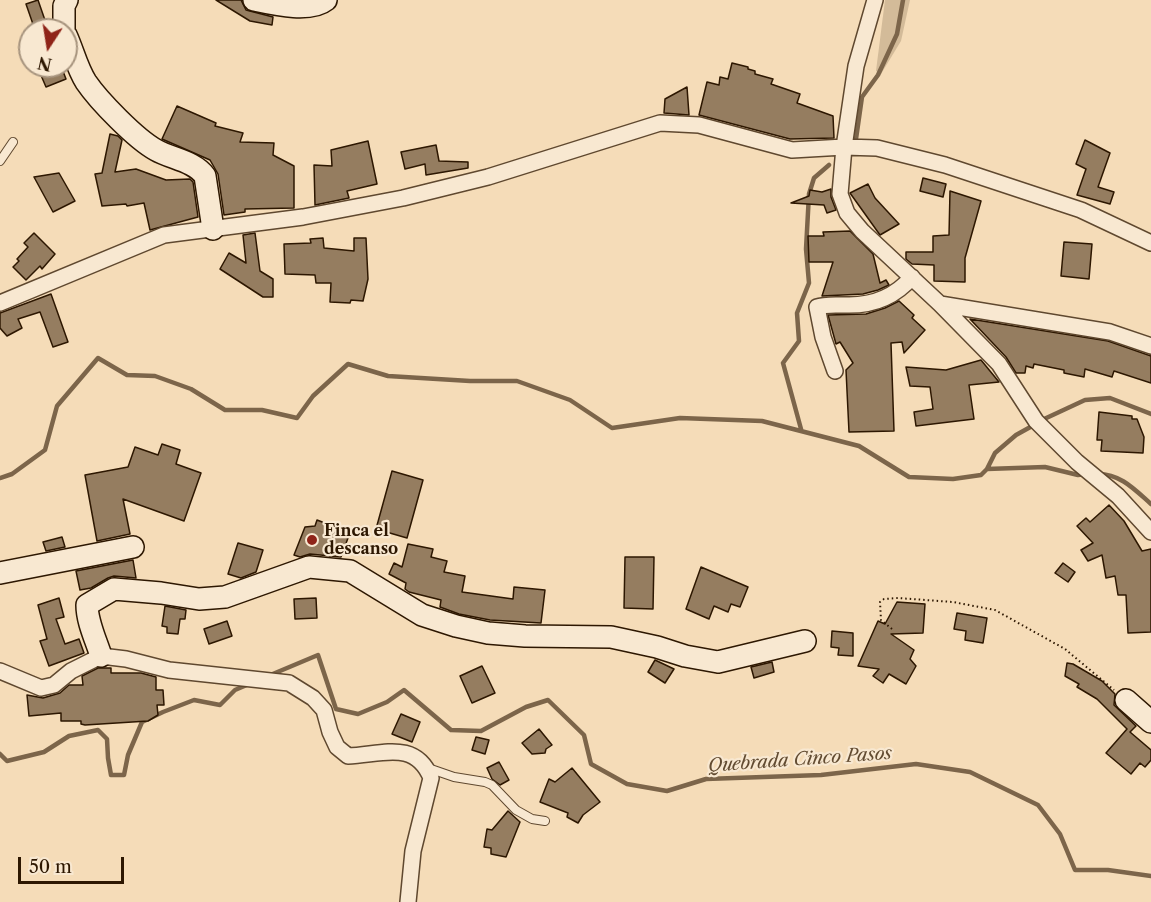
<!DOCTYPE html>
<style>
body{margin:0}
#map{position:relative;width:1151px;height:902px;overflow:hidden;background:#f5dcb8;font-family:"Libre Caslon Text",serif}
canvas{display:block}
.north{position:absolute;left:18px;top:18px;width:60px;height:60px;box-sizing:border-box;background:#f8e8d1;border:2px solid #a7947e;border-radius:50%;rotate:192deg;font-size:16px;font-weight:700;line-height:24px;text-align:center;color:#2d1701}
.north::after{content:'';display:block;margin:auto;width:21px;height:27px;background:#8f2418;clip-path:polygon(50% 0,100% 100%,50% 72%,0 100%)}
.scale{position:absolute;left:18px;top:857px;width:106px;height:27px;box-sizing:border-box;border:3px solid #2d1701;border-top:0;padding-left:8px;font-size:18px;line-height:21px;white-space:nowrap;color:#2d1701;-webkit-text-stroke:4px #f8e8d1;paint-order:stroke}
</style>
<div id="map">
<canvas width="1151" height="902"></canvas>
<div class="north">N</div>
<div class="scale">50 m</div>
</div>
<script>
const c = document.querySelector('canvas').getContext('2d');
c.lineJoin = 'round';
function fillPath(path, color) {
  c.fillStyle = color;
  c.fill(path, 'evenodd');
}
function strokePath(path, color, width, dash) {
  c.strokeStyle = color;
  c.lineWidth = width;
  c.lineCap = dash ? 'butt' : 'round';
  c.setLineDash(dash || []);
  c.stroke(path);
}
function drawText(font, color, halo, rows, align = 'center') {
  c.font = font + ' "Libre Caslon Text",serif';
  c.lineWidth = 4.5;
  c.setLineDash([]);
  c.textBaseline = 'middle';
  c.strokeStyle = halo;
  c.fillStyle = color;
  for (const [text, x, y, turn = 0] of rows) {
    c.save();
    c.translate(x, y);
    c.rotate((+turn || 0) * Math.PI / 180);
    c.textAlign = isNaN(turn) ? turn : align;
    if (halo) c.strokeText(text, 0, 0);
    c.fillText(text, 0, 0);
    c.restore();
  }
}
fillPath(new Path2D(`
 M 885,0 L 910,0 L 901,41 L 881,74 L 876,71 Z`), '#d3bb99');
strokePath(new Path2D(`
 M 856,139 L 862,97 L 878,75 L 897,34 L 903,0
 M 1042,420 L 1085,400 L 1110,398 L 1151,414
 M 801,429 L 783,363 L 799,341 L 797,313 L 809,283 L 806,249 L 809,194 L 814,178 L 829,165
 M 987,469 L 1045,467 L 1078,475 L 1086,474
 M 1098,474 C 1121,474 1135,490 1151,504
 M 0,478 L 12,474 L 45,450 L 57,406 L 98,358 L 127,375 L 155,376 L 191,389 L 225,410 L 262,410 L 297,418 L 313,396 L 348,364 L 388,376 L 470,381 L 517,381 L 570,400 L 612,428 L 680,418 L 762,421 L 859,446 L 909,477 L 953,479 L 981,475 L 987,469 L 995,453 L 1016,435 L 1034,425
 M 268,676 L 318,655 L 336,709 L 358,714 L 387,702 L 404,690 L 451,730 L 481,731 L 526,707 L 548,700 L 584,735 L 591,764 L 627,784 L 667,791 L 706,779 L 821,775 L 916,764 L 970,772 L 1038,805 L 1060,834 L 1075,870 L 1108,870 L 1151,876
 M 0,754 L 7,761 L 44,752 L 69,736 L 98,730 L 107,739 L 108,758 L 111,775 L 124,775 L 128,755 L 142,722 L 163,712 L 194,700 L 220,705 L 235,690 L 249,684`), '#7c654a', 4.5);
const building = new Path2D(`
 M 38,0 L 47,26 L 35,30 L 26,4 Z
 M 216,0 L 241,0 L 246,10 L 273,17 L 272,25 L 250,21 Z
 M 732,63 L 748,67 L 748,69 L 755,71 L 755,74 L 773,79 L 771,84 L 800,94 L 797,103 L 833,116 L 834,138 L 790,139 L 699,115 L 707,82 L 719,85 L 720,77 L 728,79 Z
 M 37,66 L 61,66 L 66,79 L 46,87 Z
 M 687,87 L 689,115 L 664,113 L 665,99 Z
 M 177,106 L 216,123 L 215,126 L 243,133 L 240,142 L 274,143 L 273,155 L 294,166 L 294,208 L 245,209 L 245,212 L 224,215 L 218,174 L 210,160 L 162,139 Z
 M 110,134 L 118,136 L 122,140 L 115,172 L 136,169 L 166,180 L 190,179 L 193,182 L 198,217 L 150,230 L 144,203 L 127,206 L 126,204 L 102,206 L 95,174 L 102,173 Z
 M 1085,140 L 1110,153 L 1098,187 L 1114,192 L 1110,204 L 1077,195 L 1086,169 L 1076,164 Z
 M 368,141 L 377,184 L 347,191 L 349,198 L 315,205 L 314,165 L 332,166 L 331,150 Z
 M 436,145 L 439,161 L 468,162 L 468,168 L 426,175 L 425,164 L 405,169 L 401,152 Z
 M 59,173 L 75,201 L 53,212 L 34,177 Z
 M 923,178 L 946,184 L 943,197 L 920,191 Z
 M 868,184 L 875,198 L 899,224 L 880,235 L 850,193 Z
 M 831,189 L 831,197 L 836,210 L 827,213 L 824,205 L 791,203 L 809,196 L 810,190 L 822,192 Z
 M 950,191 L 981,201 L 965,258 L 965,282 L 934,281 L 934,265 L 912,264 L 906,259 L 906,252 L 933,252 L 933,236 L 949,235 Z
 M 850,231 L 873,254 L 880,283 L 886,280 L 889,285 L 878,290 L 863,294 L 822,296 L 833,262 L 809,262 L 808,236 L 824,236 L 823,232 Z
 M 34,233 L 55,254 L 42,269 L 40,266 L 26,280 L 13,267 L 19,261 L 17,259 L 28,247 L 24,243 Z
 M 255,233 L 260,271 L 273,279 L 273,297 L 263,297 L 220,269 L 229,253 L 246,263 L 243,235 Z
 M 323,238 L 324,248 L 354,251 L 354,238 L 366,238 L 368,279 L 363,301 L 351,300 L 350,303 L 330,302 L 331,283 L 316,283 L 315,275 L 285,274 L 284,244 L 311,243 L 310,239 Z
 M 1064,242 L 1092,244 L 1089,279 L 1061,276 Z
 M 51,294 L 68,342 L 53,347 L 40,312 L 18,319 L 22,328 L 7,336 L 0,328 L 0,313 Z
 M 899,301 L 914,315 L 912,318 L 925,330 L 904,353 L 902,342 L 891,343 L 894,431 L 849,432 L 846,370 L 853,363 L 840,342 L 836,344 L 828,315 L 866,314 L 885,308 Z
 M 970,319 L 1108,341 L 1151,356 L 1151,383 L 1114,371 L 1112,377 L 1085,369 L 1084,377 L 1064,373 L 1064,370 L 1034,364 L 1033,368 L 1026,366 L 1025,373 L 1016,373 L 1006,357 Z
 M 981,360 L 999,382 L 969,385 L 974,419 L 916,426 L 914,412 L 933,409 L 930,387 L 910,386 L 906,367 L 946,370 Z
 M 1099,412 L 1132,416 L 1132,419 L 1137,419 L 1144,437 L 1143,453 L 1101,451 L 1102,440 L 1097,440 Z
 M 162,444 L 180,450 L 176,464 L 201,473 L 184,521 L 123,499 L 130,534 L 97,541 L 85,475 L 128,467 L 135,447 L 158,455 Z
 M 392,471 L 423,480 L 407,538 L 376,529 Z
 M 1109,505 L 1124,521 L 1142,551 L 1151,549 L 1151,632 L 1128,633 L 1126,595 L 1118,595 L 1115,576 L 1106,578 L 1102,555 L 1088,561 L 1081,550 L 1093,543 L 1077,526 L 1086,518 L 1090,522 Z
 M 317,520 L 330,525 L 328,530 L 348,538 L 341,557 L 310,554 L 300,557 L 294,555 L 305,527 L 315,526 Z
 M 62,537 L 65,547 L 46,551 L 43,542 Z
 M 238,543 L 263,550 L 256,572 L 241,578 L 228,574 Z
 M 408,544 L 433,549 L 431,557 L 447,561 L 444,572 L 465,576 L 462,592 L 513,599 L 514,587 L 545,590 L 541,623 L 490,620 L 459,614 L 440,607 L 441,600 L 409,592 L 405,589 L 406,583 L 389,574 L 394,563 L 402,567 Z
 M 625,557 L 654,557 L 653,609 L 624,608 Z
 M 133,560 L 136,578 L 114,576 L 108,578 L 91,588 L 80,590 L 76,571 Z
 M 1063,563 L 1075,572 L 1068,582 L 1055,573 Z
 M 701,567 L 748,587 L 740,607 L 731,604 L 728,612 L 714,606 L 709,619 L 686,609 Z
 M 59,598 L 64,617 L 56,619 L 65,644 L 79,639 L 84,653 L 49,666 L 40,641 L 47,639 L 38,605 Z
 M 316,598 L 317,618 L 295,619 L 294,599 Z
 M 897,602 L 925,604 L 923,633 L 891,634 L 914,650 L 910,659 L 916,666 L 906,684 L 889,674 L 883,683 L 873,676 L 879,669 L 858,666 L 878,621 L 885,624 Z
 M 165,606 L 186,610 L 185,619 L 180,619 L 178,634 L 167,633 L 167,627 L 162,626 Z
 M 957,613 L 987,618 L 983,643 L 965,640 L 966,631 L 954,629 Z
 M 227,621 L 232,636 L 209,644 L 204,629 Z
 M 832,631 L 853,633 L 853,656 L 838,655 L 839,648 L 831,647 Z
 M 655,660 L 674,669 L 665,683 L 648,672 Z
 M 772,662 L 774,672 L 754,678 L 751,667 Z
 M 1067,663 L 1073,664 L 1102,681 L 1115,694 L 1114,705 L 1136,726 L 1130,732 L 1151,750 L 1151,760 L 1145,767 L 1140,763 L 1131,774 L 1106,753 L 1127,729 L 1097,699 L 1077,687 L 1079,684 L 1065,676 Z
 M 482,666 L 495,693 L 472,703 L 460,676 Z
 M 98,668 L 111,668 L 111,673 L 141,673 L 156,677 L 156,690 L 163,690 L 164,705 L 157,705 L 158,715 L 148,721 L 85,725 L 81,724 L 81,721 L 61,721 L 61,713 L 29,716 L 27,695 L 43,698 L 60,693 L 69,685 L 83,685 L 82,676 Z
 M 401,714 L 420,722 L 412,742 L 392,734 Z
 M 539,729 L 552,745 L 546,749 L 545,753 L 532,754 L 522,743 Z
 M 476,737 L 489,740 L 485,754 L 472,750 Z
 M 499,762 L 509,780 L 500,785 L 492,779 L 487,768 Z
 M 572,768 L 600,802 L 583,815 L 578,823 L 567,817 L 568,813 L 540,802 L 549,779 L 555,782 Z
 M 508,811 L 520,822 L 506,857 L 491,854 L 491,848 L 484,847 L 487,829 L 492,830 Z`);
fillPath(building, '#957d60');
strokePath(building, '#2d1701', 1.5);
const lane = new Path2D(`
 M 0,161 L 13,142
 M 428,768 L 454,777 L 485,782 L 492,785 L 516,810 L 532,819 L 545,821`);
const street = new Path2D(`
 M 875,0 L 856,66 L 844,147 L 840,194 L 847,213 L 862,231 L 940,304 L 999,364 L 1036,421 L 1077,462 L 1118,496 L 1151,532
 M 0,303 L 164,235 L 303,217 L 403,198 L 488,177 L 660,123 L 699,125 L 792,150 L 844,147 L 877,148 L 945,165 L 1081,210 L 1151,243
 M 940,304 L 1110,332 L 1151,346
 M 835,371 L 823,337 L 817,307 C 825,304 836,305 845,305 C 872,306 894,298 912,277
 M 0,671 L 41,688 L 54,685 L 71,671 L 101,656 L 126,659 L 169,670 L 289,683 L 313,698 L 324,710 L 330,732 L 337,747 L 348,756 C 381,755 415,739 431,778 L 413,851 L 408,902`);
const secondary = new Path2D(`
 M 254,0 C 273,4 310,13 326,0
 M 64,30 L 64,6 L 67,0
 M 66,35 C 73,50 77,68 86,82 C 99,101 136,139 156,150 C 172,159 194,161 205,176 L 213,229
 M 0,573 L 133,547
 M 101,656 C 96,640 87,622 87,605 L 114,589 L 161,593 L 199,599 L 225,597 L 309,567 L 350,571 L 422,615 L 456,626 L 488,633 L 525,636 L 611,637 L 657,647 L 685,656 L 718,662 L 805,641
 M 1126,700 L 1151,722`);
strokePath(lane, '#5f482f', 10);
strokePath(street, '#5f482f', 18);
strokePath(secondary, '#2d1701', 24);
strokePath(new Path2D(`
 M 892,629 L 881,620 L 880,602 L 884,599 L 898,598 L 953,602 L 995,610 L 1065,649 L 1114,690`), '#2d1701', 2, [1.5, 3]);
strokePath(lane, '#f8e8d1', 8);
strokePath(street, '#f8e8d1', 15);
strokePath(secondary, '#f8e8d1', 21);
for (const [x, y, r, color] of [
 [312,540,6,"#8f2418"]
]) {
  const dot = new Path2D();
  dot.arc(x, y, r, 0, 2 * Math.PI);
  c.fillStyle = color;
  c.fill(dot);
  strokePath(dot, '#f8e8d1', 2);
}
drawText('bold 16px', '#2d1701', '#f8e8d1', [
 ["Finca el",324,531],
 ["descanso",324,549]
], 'left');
drawText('italic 18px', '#624b31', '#f8e8d1', [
 ["Quebrada Cinco Pasos",800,760,-4]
]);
</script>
